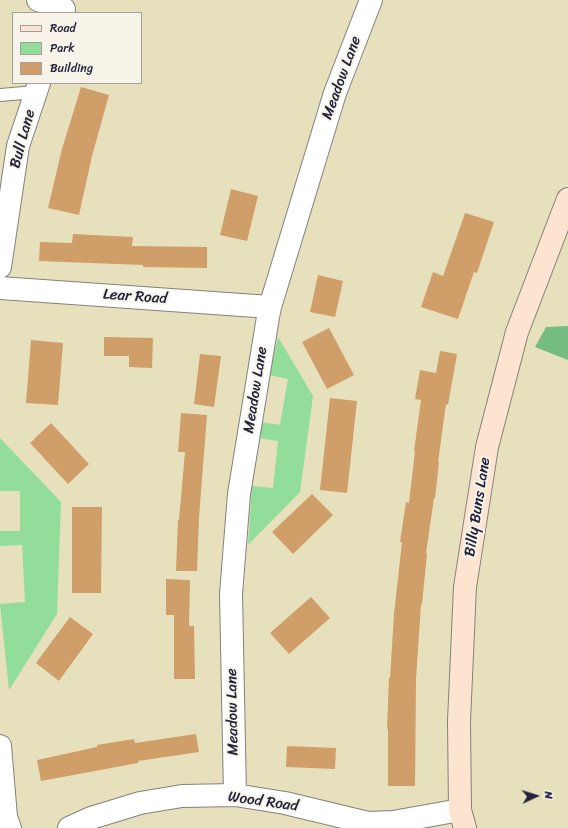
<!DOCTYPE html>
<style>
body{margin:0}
#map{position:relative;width:568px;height:828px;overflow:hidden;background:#e7e0bc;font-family:Sriracha,sans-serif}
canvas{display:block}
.legend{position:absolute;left:12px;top:12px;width:130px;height:72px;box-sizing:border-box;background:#f7f3e8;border:1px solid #a29fa3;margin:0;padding:5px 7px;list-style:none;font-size:12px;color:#22223b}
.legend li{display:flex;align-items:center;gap:8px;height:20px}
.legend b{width:20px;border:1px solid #a29fa3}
.north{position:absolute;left:516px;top:776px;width:40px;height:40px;-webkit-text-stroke:3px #f7f3e8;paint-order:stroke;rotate:86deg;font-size:11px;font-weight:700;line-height:16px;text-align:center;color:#22223b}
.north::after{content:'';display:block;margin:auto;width:14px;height:18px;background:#22223b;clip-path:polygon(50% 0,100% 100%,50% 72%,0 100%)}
</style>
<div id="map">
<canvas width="568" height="828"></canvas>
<ul class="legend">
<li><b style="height:5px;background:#fde4d0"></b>Road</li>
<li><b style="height:11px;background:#91dd99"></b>Park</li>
<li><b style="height:11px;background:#d09e69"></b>Building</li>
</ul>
<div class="north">N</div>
</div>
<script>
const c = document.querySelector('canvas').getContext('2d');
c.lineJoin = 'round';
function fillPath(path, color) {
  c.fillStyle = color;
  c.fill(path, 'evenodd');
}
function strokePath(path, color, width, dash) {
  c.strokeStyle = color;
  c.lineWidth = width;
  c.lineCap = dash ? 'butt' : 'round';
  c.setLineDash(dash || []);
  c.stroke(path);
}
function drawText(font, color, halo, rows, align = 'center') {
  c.font = font + ' Sriracha,sans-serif';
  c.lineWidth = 4;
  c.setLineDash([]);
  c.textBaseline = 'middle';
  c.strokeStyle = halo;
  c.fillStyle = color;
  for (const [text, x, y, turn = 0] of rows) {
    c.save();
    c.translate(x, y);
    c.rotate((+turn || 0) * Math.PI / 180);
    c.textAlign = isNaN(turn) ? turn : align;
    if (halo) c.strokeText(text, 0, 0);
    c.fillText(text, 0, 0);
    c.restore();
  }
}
fillPath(new Path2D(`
 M 278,337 L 313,396 L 300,492 L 248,545 L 252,486 L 273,488 L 278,441 L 258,438 L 261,422 L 280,425 L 288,379 L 269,375 Z
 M 0,438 L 61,502 L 57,614 L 9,690 L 0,604 L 25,602 L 22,545 L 0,546 L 0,531 L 20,531 L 20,491 L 0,491 Z`), '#91dd99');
fillPath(new Path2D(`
 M 568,326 L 568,360 L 535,347 L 546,327 Z`), '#74bc81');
fillPath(new Path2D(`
 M 81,87 L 109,95 L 92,156 L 79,215 L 48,208 L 62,149 Z
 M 231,189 L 258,196 L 247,241 L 220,235 Z
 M 465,213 L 494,222 L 477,273 L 474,272 L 458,319 L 421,307 L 433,272 L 443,276 Z
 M 73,234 L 133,237 L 132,246 L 207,247 L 207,268 L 143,267 L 143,265 L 39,261 L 40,242 L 72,243 Z
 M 318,275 L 343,281 L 335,317 L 310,312 Z
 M 329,328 L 354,375 L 327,389 L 302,342 Z
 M 104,337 L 153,338 L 152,368 L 129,367 L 129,356 L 104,356 Z
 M 31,340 L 63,343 L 58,405 L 26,403 Z
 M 440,351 L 457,354 L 448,405 L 446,404 L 438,462 L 439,462 L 435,498 L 434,498 L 426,553 L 427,554 L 422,604 L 421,604 L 416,679 L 415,786 L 388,786 L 388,729 L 387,729 L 389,678 L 390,678 L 394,614 L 402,542 L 400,542 L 406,502 L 409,503 L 415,451 L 414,451 L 421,400 L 415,399 L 420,370 L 436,373 Z
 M 200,354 L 221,356 L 214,407 L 194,404 Z
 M 330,398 L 357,401 L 347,493 L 320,490 Z
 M 181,413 L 207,415 L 199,517 L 197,571 L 176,571 L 178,520 L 179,520 L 185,452 L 178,452 Z
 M 51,423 L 89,464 L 68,484 L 30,443 Z
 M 312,494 L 333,515 L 293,554 L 272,532 Z
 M 72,507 L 102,507 L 101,593 L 72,593 Z
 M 166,579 L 190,580 L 189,626 L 194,626 L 195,679 L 174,679 L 174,615 L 166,615 Z
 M 311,597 L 330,618 L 289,654 L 270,633 Z
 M 70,617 L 93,634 L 59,681 L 36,663 Z
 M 196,734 L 199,752 L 138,761 L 138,763 L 41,781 L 37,760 L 97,747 L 97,745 L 134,739 L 135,743 Z
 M 287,746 L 336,748 L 335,769 L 286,767 Z`), '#d09e69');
const lane = new Path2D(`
 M 0,95 L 36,92`);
const street = new Path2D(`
 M 38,0 L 64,9
 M 0,267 L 18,146 L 39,83
 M 0,288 L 270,307
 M 0,746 L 6,817 L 10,828
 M 235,795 L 231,594 L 239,494 L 268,317 L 270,307 L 335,93 L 371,0
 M 69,828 L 91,818 L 140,803 L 182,796 L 235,795 L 285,803 L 368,823 L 393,822 L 460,810`);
const secondary = new Path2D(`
 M 465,828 L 460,810 L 459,721 L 465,587 L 487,447 L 517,332 L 568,199`);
strokePath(lane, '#84817c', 14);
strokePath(street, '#84817c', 24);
strokePath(secondary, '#84817c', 24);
strokePath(lane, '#fff', 12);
strokePath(street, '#fff', 22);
strokePath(secondary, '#fde4d0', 22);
drawText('15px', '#22223b', '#f7f3e8', [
 ["Meadow Lane",342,78,-70],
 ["Bull Lane",23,139,-75],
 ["Lear Road",135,297,4],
 ["Meadow Lane",256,390,-81],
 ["Billy Buns Lane",478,507,-81],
 ["Meadow Lane",233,712,-91],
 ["Wood Road",263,802,8]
]);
</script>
